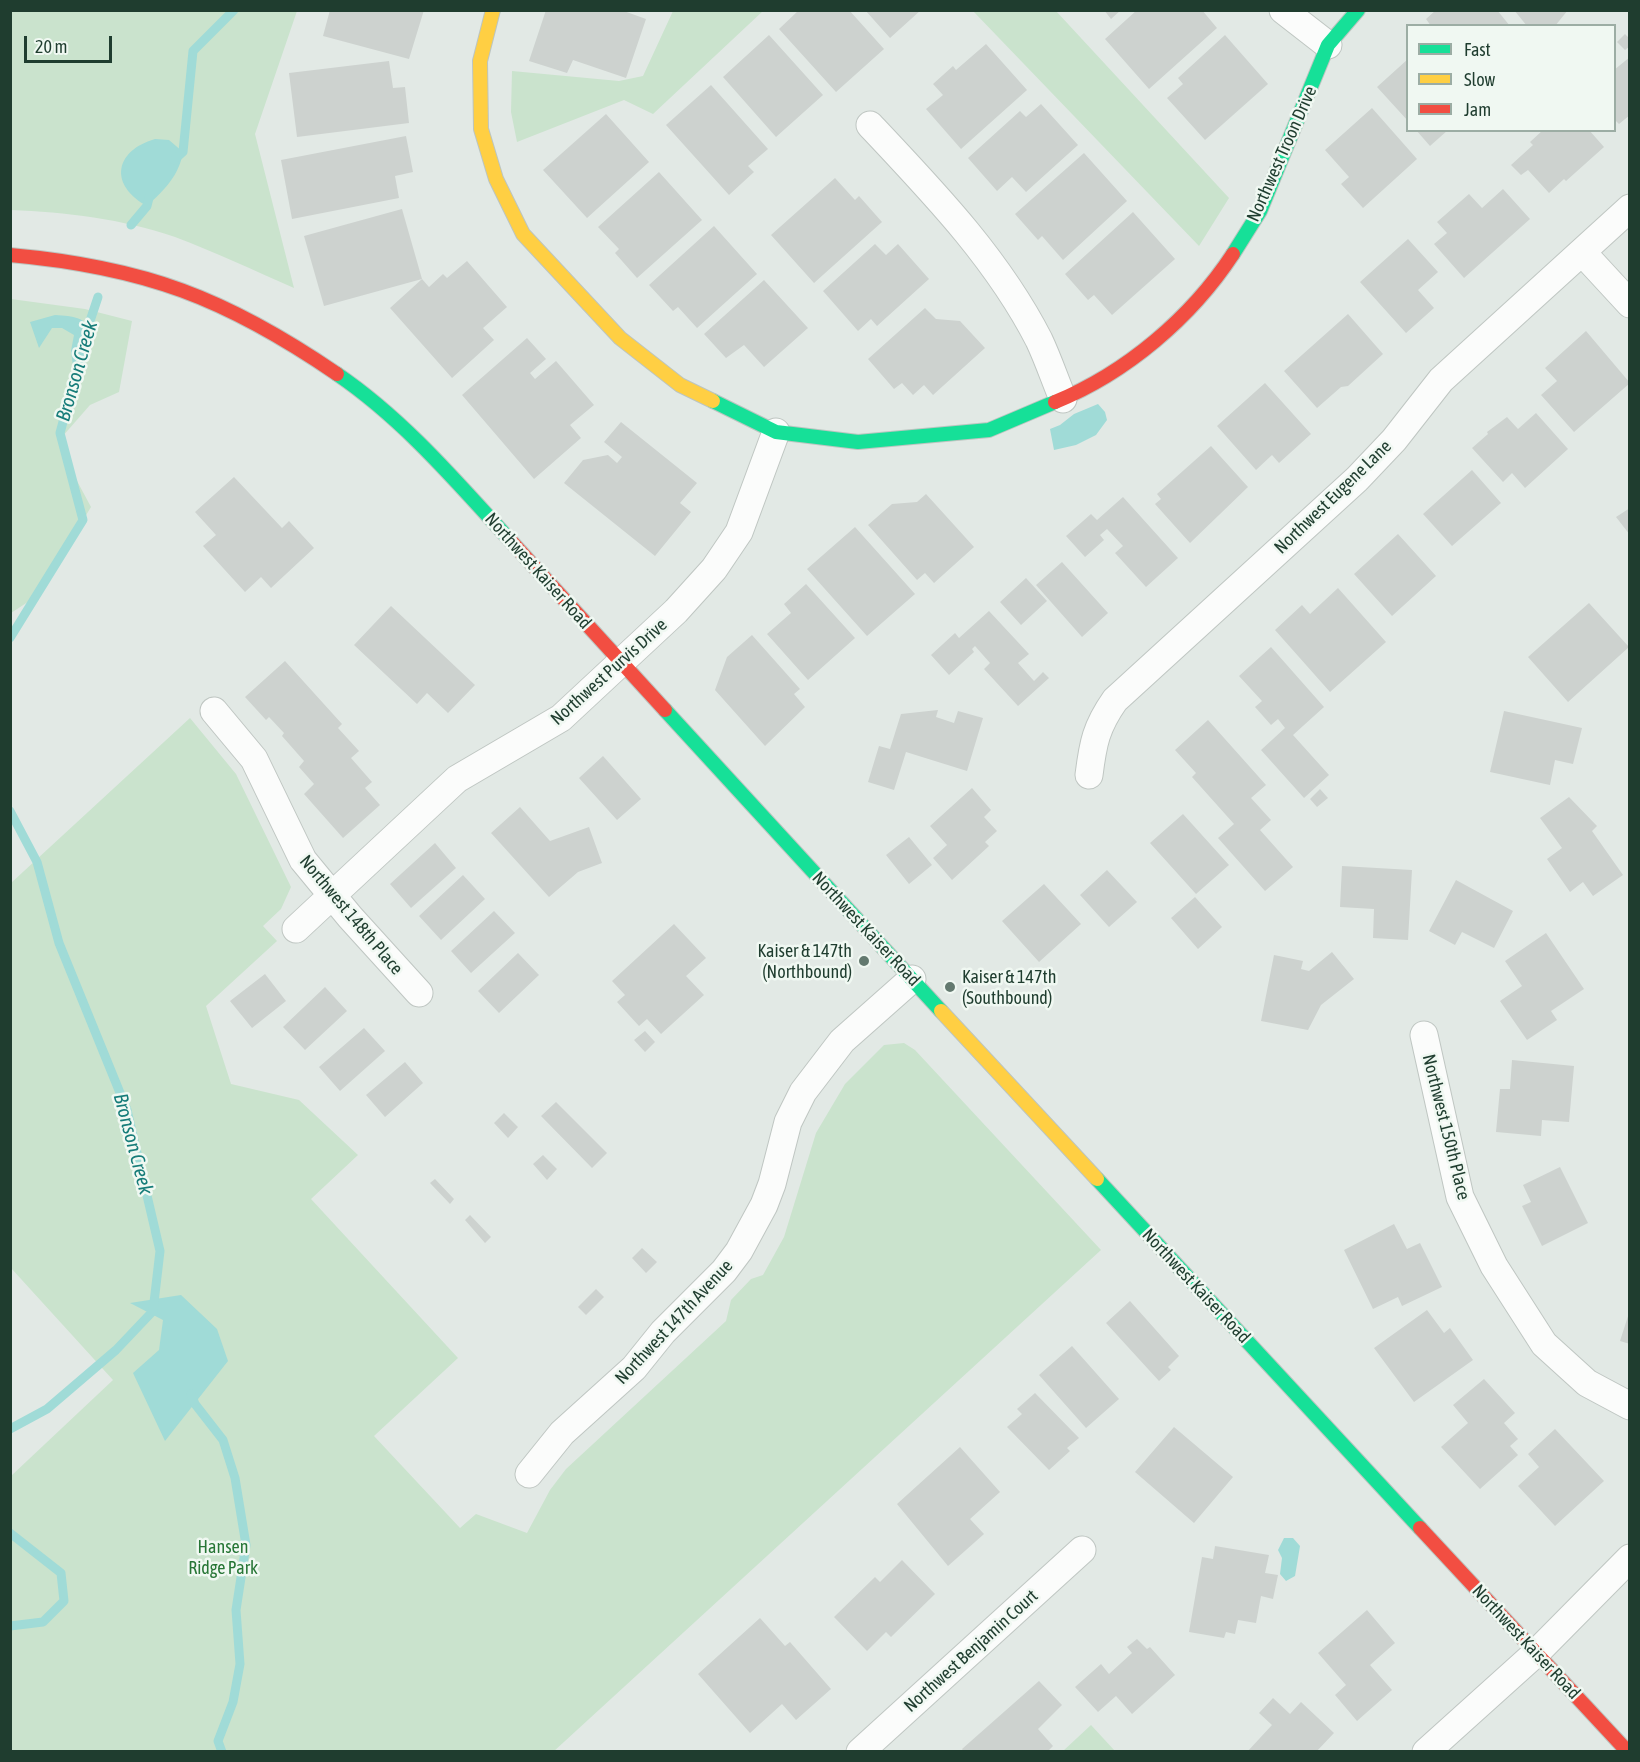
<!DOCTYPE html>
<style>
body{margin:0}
#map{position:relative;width:1640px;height:1762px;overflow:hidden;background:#e2e9e5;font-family:"Asap Condensed",sans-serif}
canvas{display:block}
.frame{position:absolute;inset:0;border:12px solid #1f3d2f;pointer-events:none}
.legend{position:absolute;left:1406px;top:24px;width:210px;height:108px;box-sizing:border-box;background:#f0f8f2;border:2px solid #9cada4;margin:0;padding:8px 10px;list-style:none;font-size:18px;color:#1f3d2f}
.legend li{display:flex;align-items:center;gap:12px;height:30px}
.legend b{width:30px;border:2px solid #9cada4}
.scale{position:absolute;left:24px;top:36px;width:88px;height:27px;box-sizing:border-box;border:3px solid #1f3d2f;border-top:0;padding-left:8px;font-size:18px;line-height:21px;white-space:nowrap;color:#1f3d2f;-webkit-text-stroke:4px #f0f8f2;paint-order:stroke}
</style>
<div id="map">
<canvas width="1640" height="1762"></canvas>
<div class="frame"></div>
<ul class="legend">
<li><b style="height:8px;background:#16e098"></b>Fast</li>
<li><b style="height:8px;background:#ffcf43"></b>Slow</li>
<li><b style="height:8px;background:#f24e42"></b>Jam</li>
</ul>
<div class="scale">20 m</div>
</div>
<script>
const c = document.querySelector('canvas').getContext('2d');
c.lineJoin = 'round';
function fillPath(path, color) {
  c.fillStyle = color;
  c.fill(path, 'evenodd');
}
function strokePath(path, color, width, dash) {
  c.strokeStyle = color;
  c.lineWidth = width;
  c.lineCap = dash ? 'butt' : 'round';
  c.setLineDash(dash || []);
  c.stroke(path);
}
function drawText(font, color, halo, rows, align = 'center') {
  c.font = font + ' "Asap Condensed",sans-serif';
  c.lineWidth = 5;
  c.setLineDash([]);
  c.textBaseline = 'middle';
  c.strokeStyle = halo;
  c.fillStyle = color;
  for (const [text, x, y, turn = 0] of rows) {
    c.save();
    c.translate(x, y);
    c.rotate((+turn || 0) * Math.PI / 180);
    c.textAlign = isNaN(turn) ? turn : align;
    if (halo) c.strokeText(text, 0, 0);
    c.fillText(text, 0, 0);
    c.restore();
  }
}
fillPath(new Path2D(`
 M 11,11 L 297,11 L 255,134 L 294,288 C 255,271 215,252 175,237 C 123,219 65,212 11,210 Z
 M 673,11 L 763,11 L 653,114 L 624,100 L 517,142 L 511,112 L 512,71 L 619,81 L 643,76 Z
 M 973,11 L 1056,11 L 1229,198 L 1199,246 Z
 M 11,299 L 85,309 L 132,321 L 119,392 L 90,405 L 62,437 L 62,453 L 91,507 L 37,596 L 11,613 Z
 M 190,718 L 236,774 L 291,887 L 281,909 L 263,926 L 277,941 L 206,1006 L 231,1084 L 299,1100 L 358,1155 L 311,1199 L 458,1358 L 374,1436 L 460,1528 L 476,1514 L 527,1533 L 550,1490 L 566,1469 L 726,1321 L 731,1300 L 751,1279 L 763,1275 L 784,1237 L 816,1133 L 845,1084 L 884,1045 L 904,1043 L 915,1050 L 1101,1250 L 553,1752 L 11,1751 L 11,1476 L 113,1380 L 11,1268 L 11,883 Z
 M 1091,1725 L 1115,1751 L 1063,1751 Z`), '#cae3cd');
fillPath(new Path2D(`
 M 155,139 L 169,140 L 183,152 C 179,176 164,190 147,206 C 109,185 114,151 155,139 Z
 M 55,315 C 74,316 85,317 95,334 L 85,356 L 86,367 L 75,381 L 71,351 L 74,335 L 62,328 L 52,328 L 39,348 L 30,322 Z
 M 1098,404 L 1105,412 L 1107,420 L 1096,435 L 1076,445 L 1054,450 L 1050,429 L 1060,425 L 1074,414 Z
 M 181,1295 L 217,1329 L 228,1361 L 165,1441 L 133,1373 L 159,1350 L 163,1320 L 130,1303 Z
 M 1284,1538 L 1293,1538 L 1300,1546 L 1295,1576 L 1286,1581 L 1280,1574 L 1282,1558 L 1278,1550 Z`), '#a0dbd7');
strokePath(new Path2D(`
 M 174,160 L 183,152 L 193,51 L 234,10
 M 131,225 L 147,206 L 150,194
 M 86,333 L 98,297
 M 10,638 L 83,520 L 60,433 L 77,370
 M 10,811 L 37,862 L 59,943 L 127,1110 L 160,1251 L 153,1311 L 116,1350 L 47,1409 L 10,1429
 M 191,1394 L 195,1404 L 223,1440 L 235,1478 L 246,1545 L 236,1610 L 240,1664 L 233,1702 L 218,1741 L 222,1752
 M 10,1533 L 61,1573 L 64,1601 L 43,1622 L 10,1626`), '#a0dbd7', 9);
fillPath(new Path2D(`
 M 330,10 L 424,10 L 409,59 L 323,36 Z
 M 546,10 L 621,10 L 646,19 L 626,78 L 573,60 L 567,73 L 529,61 Z
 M 799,10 L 849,10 L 884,49 L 836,92 L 779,29 Z
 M 865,10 L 921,10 L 890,38 Z
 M 1104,10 L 1121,10 L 1111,19 Z
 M 1137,10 L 1202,10 L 1217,28 L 1149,89 L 1105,39 Z
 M 1436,10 L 1497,10 L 1510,26 L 1431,26 L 1426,19 Z
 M 1514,10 L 1568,10 L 1555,26 L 1527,26 Z
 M 1625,34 L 1630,39 L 1630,46 L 1625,50 L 1617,42 Z
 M 769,35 L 823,95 L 776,137 L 723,77 Z
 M 1225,35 L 1268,84 L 1205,140 L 1167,98 L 1183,84 L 1178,78 Z
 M 986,44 L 1027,90 L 961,149 L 926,109 L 943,95 L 933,84 L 953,66 L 956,70 Z
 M 1630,57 L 1630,115 L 1619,124 L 1614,119 L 1614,70 Z
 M 1408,59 L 1408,121 L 1377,87 Z
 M 389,61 L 393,88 L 405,87 L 409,123 L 297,137 L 289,73 Z
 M 711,85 L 768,149 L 748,166 L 754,172 L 729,195 L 666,125 Z
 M 1041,104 L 1078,145 L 1026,192 L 1012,177 L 997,191 L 968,158 L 1020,111 L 1026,117 Z
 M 1372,108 L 1417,159 L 1363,208 L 1341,184 L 1349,177 L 1325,150 Z
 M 606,114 L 649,162 L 587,218 L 543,170 Z
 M 1416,130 L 1448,130 L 1430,146 Z
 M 1543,130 L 1589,130 L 1604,147 L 1566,181 L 1564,179 L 1549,193 L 1528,170 L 1521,175 L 1511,165 L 1533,145 L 1530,142 Z
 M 406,136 L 413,172 L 395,176 L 399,198 L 292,219 L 281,160 Z
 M 1084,153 L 1127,201 L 1063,260 L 1042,236 L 1038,240 L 1015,214 Z
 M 659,172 L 702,220 L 637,278 L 615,253 L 619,249 L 598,227 Z
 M 835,178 L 855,200 L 859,196 L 882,222 L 814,283 L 771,235 Z
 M 1503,189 L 1530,219 L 1464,278 L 1434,244 L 1447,233 L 1437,222 L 1469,194 L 1482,208 Z
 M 402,209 L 422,279 L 324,306 L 304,236 Z
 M 1133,212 L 1175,259 L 1112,315 L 1094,295 L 1088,300 L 1065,274 Z
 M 714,226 L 757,274 L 697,328 L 678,307 L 673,311 L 649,285 Z
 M 1408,239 L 1438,272 L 1418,290 L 1434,308 L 1406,333 L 1360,282 Z
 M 875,244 L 886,255 L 898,244 L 929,279 L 877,326 L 871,319 L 858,331 L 823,291 Z
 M 467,261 L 507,307 L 483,328 L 494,340 L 452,378 L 390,308 L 422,279 L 429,287 L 443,274 L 447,278 Z
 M 764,280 L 808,328 L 764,367 L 744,345 L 726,358 L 704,334 Z
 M 925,308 L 936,319 L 960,321 L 985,348 L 933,395 L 924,385 L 913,395 L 902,383 L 894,389 L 868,359 Z
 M 1348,314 L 1383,354 L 1348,386 L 1341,387 L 1317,408 L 1284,371 Z
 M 1586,331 L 1630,383 L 1574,432 L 1541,395 L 1557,381 L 1545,368 Z
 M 527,338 L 546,359 L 530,373 L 535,379 L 556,361 L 594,405 L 570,425 L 581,438 L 534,479 L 462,395 Z
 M 1265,383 L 1311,434 L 1279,463 L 1272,455 L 1256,470 L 1217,426 Z
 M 1536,413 L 1568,449 L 1525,488 L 1512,473 L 1503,482 L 1472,448 L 1488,434 L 1487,432 L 1507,417 L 1518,429 Z
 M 621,422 L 697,483 L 680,503 L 691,512 L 655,556 L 564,483 L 583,460 L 608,455 L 617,463 L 622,457 L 604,442 Z
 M 1211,446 L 1248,487 L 1190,543 L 1155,504 L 1161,499 L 1157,494 Z
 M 1472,470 L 1501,503 L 1452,546 L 1423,514 Z
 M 234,477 L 282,528 L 289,521 L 314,548 L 271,588 L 261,577 L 245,592 L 203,546 L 216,535 L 195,512 Z
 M 926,494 L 974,547 L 934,583 L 925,573 L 917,580 L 868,525 L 892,504 L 917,502 Z
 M 1123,497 L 1178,558 L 1146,587 L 1115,553 L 1123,546 L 1107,529 L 1100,535 L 1104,540 L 1085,557 L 1066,536 L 1091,514 L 1097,520 Z
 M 1630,508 L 1630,535 L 1616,517 Z
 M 855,527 L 915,594 L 867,636 L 807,569 Z
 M 1398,534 L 1436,576 L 1392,616 L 1354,574 Z
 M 1062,562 L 1108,613 L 1082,637 L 1036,585 Z
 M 1026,578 L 1047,601 L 1021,625 L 1000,602 Z
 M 806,584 L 855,638 L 808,680 L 767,634 L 791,613 L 784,604 Z
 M 1338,588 L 1386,642 L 1330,692 L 1275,630 L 1302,605 L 1310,614 Z
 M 1589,603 L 1629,647 L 1568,702 L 1528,657 Z
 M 391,606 L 475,685 L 448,713 L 427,693 L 417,704 L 354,645 Z
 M 989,611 L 1029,654 L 1018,663 L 1034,681 L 1043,672 L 1049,678 L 1018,706 L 984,669 L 990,663 L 975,646 L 972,649 L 974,652 L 949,675 L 931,655 L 955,633 L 959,638 Z
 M 752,635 L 800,689 L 794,694 L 805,707 L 765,746 L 715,690 L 727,657 Z
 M 1271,647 L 1324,707 L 1293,735 L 1329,775 L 1304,798 L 1261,750 L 1285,728 L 1278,719 L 1271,725 L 1255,707 L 1262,701 L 1239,676 Z
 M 285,661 L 342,724 L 338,728 L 359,751 L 351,758 L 372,782 L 365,788 L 380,805 L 343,838 L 304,794 L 314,784 L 299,767 L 304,761 L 282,736 L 284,733 L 269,717 L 266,720 L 245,697 Z
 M 938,710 L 936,717 L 954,723 L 958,711 L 983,718 L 967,771 L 906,752 L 894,790 L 868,782 L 879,746 L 890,749 L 901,714 Z
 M 1504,711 L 1582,728 L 1573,764 L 1555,760 L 1550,785 L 1490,772 Z
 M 1208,720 L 1266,785 L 1251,798 L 1271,820 L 1260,830 L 1293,867 L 1265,891 L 1218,838 L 1234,824 L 1192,777 L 1196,773 L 1175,750 Z
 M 603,756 L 641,799 L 617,820 L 579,778 Z
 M 972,788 L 991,810 L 984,817 L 997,831 L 985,842 L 989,846 L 952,880 L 933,858 L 947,845 L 930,826 Z
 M 1320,789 L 1328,798 L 1317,807 L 1310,799 Z
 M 1569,797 L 1597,826 L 1592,831 L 1623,875 L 1593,896 L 1583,882 L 1570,892 L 1547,859 L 1562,848 L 1540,818 Z
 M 520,807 L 550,841 L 589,827 L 602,863 L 578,872 L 549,897 L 491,833 Z
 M 1183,814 L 1229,865 L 1196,894 L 1150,843 Z
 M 909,837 L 932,865 L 909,884 L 886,855 Z
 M 435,843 L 456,868 L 411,908 L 390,884 Z
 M 1342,866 L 1412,870 L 1408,940 L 1373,938 L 1374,909 L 1340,907 Z
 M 1107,870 L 1137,902 L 1109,927 L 1080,895 Z
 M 463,875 L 485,899 L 441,940 L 419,916 Z
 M 1456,880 L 1513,911 L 1494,948 L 1462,932 L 1455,945 L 1429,931 Z
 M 1044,884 L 1081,924 L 1039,962 L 1002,921 Z
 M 1195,897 L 1222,927 L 1198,949 L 1171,918 Z
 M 494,911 L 515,933 L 471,973 L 451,951 Z
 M 674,924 L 706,958 L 686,976 L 704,995 L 661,1034 L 647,1019 L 639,1026 L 617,1002 L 625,995 L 612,981 Z
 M 1546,933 L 1584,989 L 1551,1011 L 1557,1020 L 1527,1040 L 1500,1001 L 1522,986 L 1505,961 Z
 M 1332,952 L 1354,979 L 1321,1005 L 1308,1030 L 1261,1021 L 1274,955 L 1303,961 L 1301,969 L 1309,971 Z
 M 518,953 L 539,975 L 499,1013 L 478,991 Z
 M 265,974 L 286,1001 L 252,1028 L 230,1001 Z
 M 325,987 L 347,1011 L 305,1050 L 283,1027 Z
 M 364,1028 L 385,1051 L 340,1091 L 319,1067 Z
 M 645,1031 L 655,1042 L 645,1052 L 634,1040 Z
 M 1512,1060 L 1574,1066 L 1569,1122 L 1542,1120 L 1541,1136 L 1496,1132 L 1500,1089 L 1510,1089 Z
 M 405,1062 L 423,1083 L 385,1117 L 366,1095 Z
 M 556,1102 L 607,1153 L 592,1168 L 541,1116 Z
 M 504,1113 L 518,1127 L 508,1138 L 494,1123 Z
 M 543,1155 L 557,1169 L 547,1180 L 533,1164 Z
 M 1560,1167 L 1588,1223 L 1542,1246 L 1522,1206 L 1531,1202 L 1523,1185 Z
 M 435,1179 L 454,1199 L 450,1204 L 430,1183 Z
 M 470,1215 L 491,1237 L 485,1243 L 465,1220 Z
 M 1394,1224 L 1407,1249 L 1420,1243 L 1442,1287 L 1402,1306 L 1398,1297 L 1373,1309 L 1344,1250 Z
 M 642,1248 L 657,1262 L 646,1273 L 632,1258 Z
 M 596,1289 L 604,1297 L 586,1315 L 578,1307 Z
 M 1130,1301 L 1179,1356 L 1168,1367 L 1171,1370 L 1159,1381 L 1106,1323 Z
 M 1427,1310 L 1444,1333 L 1450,1328 L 1473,1360 L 1414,1402 L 1374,1348 Z
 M 1630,1310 L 1630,1344 L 1620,1341 Z
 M 1072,1346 L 1119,1399 L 1086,1428 L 1039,1375 Z
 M 1484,1379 L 1515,1413 L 1504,1423 L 1518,1439 L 1510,1446 L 1518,1455 L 1480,1489 L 1441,1447 L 1468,1423 L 1453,1405 Z
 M 1035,1393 L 1079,1438 L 1067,1448 L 1070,1451 L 1049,1470 L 1007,1427 L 1022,1414 L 1017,1409 Z
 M 1174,1427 L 1233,1477 L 1194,1523 L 1135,1472 Z
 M 1555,1429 L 1604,1481 L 1555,1526 L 1518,1486 L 1539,1467 L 1528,1454 Z
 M 960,1447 L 1000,1492 L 970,1519 L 984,1534 L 948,1566 L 897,1504 Z
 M 1215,1546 L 1269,1555 L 1265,1573 L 1278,1575 L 1273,1599 L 1261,1596 L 1256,1623 L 1238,1620 L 1235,1634 L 1226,1632 L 1224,1638 L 1189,1632 L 1202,1557 L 1213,1559 Z
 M 902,1560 L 935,1594 L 891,1637 L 886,1632 L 867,1651 L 834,1617 L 875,1577 L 880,1582 Z
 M 1367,1610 L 1395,1643 L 1370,1665 L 1392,1690 L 1357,1721 L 1335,1695 L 1346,1685 L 1318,1653 Z
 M 760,1618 L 785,1646 L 790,1642 L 831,1689 L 796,1720 L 782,1704 L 750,1733 L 698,1674 Z
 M 1137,1639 L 1147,1649 L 1150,1647 L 1175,1675 L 1132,1714 L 1116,1696 L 1098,1712 L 1075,1687 L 1101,1664 L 1109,1674 L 1132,1653 L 1127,1647 Z
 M 1039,1681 L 1062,1705 L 1038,1729 L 1053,1746 L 1047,1752 L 964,1752 L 962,1749 Z
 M 1273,1698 L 1290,1714 L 1301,1702 L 1334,1733 L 1316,1752 L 1247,1752 L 1272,1725 L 1259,1713 Z`), '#cdd2cf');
const street = new Path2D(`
 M 1283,10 L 1328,45
 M 870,125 C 933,192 997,258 1039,340 C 1048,359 1055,380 1063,399
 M 1582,252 L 1630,304
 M 214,711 L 254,759 L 303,860 L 350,917 L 419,993
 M 1089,775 C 1093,743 1096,727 1115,700 L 1357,479 L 1394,440 L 1441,380 L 1630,208
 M 296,929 L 457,779 L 561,718 L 676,611 L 714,569 L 739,532 L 776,432
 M 1424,1035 L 1460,1197 L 1494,1266 L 1544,1344 L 1587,1383 L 1630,1406
 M 529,1474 L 562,1433 L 634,1368 L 663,1332 L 724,1271 L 739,1251 L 764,1205 L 772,1184 L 788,1122 L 803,1092 L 842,1041 L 912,979
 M 860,1752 L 1082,1550
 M 1426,1752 L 1536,1653 L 1630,1558`);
const fast = new Path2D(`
 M 1233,254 L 1260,211 L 1328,45 L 1358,10
 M 337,374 C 403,419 455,480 508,538
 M 713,401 L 776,432 L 858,442 L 989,430 L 1055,402
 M 665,710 L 941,1011
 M 1097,1179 L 1420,1528`);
const slow = new Path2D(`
 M 493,10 L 480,61 L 481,129 L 496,179 L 523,234 L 620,338 L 680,385 L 713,401
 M 941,1011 L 1097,1179`);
const jam = new Path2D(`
 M 10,255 C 144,267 226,298 337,374
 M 1055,402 C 1126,373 1191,318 1233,254
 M 508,538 L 665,710
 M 1420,1528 L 1628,1752`);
strokePath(street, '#bfc6c2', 29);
strokePath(fast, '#bcc5c0', 16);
strokePath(slow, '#bcc5c0', 16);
strokePath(jam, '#bcc5c0', 16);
strokePath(street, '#fbfcfb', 27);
strokePath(fast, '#16e098', 14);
strokePath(slow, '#ffcf43', 14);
strokePath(jam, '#f24e42', 14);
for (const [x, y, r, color] of [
 [864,961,6,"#63796f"],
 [950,987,6,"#63796f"]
]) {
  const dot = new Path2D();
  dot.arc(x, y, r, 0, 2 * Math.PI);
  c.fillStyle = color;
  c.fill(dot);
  strokePath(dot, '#f0f8f2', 2);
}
drawText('18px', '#1f3d2f', '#f0f8f2', [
 ["Northwest Troon Drive",1282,154,-66],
 ["Northwest Eugene Lane",1333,497,-44],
 ["Northwest Kaiser Road",538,571,48],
 ["Northwest Purvis Drive",609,672,-42],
 ["Northwest 148th Place",351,915,50],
 ["Northwest Kaiser Road",866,929,47],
 ["Northwest 150th Place",1446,1127,76],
 ["Northwest Kaiser Road",1196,1286,47],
 ["Northwest 147th Avenue",674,1322,-47],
 ["Northwest Kaiser Road",1526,1642,47],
 ["Northwest Benjamin Court",971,1651,-42]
]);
drawText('18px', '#1f3d2f', '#f0f8f2', [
 ["Kaiser & 147th",852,951],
 ["(Northbound)",852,972],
 ["Kaiser & 147th",962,977,"left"],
 ["(Southbound)",962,998,"left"]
], 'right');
drawText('18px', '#277636', '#f0f8f2', [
 ["Hansen",223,1547],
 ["Ridge Park",223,1568]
]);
drawText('italic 20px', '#167c79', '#f0f8f2', [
 ["Bronson Creek",77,371,-74],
 ["Bronson Creek",133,1144,75]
]);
</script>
